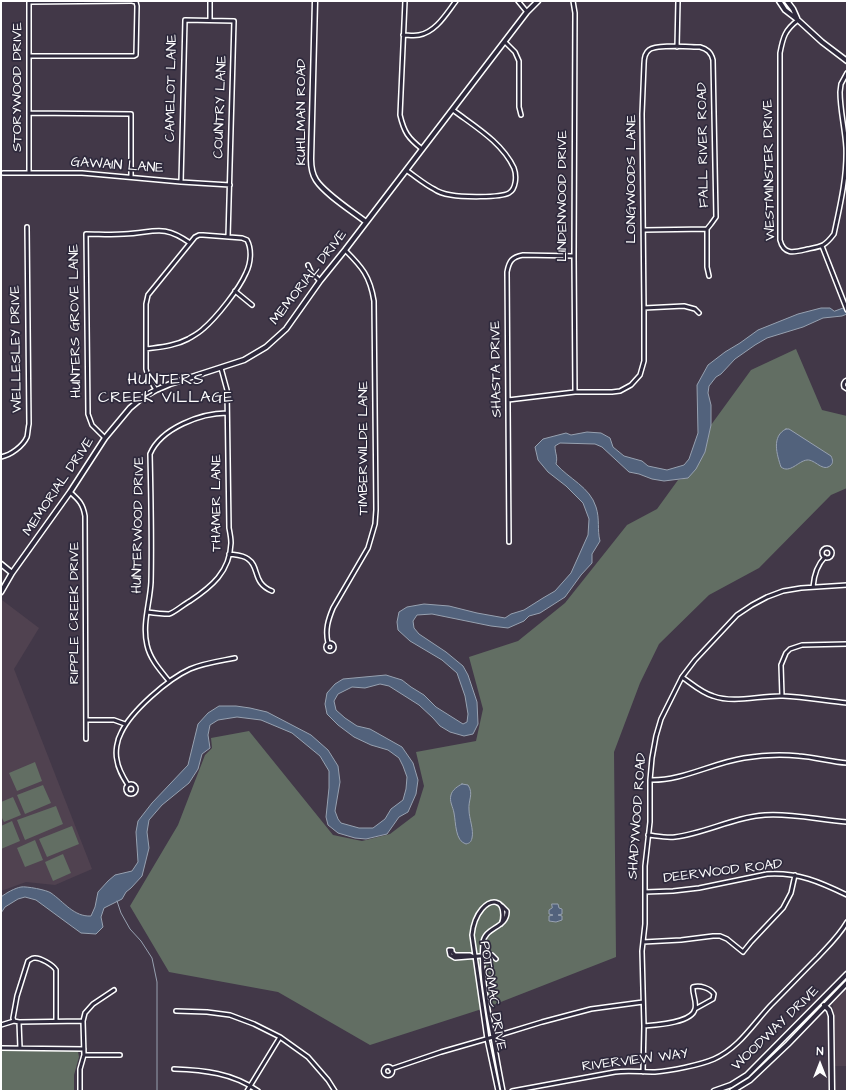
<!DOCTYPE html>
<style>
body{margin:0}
#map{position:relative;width:848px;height:1092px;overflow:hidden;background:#423848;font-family:"Architects Daughter",sans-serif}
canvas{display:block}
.frame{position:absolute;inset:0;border:2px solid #fff;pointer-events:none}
.north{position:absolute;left:800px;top:1044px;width:40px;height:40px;-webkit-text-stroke:3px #2f2a3d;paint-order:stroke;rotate:0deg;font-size:11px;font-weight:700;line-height:16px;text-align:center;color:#fff}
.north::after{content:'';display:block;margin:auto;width:14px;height:18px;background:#fff;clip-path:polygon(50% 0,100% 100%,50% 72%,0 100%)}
</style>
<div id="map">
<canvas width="848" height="1092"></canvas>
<div class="frame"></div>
<div class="north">N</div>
</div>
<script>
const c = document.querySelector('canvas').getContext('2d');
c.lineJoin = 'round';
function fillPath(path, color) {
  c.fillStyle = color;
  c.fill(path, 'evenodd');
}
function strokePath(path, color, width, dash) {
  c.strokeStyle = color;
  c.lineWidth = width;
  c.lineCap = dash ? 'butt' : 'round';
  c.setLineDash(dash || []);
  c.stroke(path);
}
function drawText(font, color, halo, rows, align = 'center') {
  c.font = font + ' "Architects Daughter",sans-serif';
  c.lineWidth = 3.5;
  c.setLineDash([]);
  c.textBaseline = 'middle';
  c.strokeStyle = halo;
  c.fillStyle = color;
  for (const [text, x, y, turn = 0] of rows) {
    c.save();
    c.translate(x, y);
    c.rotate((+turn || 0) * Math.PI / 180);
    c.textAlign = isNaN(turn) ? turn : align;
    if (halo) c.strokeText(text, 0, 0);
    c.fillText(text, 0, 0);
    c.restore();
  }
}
fillPath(new Path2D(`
 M 2,600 L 39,628 L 14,669 L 92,869 L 55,885 L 26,882 L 1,891 L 1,602 Z
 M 847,989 L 847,1066 L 834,1066 L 833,1003 Z`), '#504250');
fillPath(new Path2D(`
 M 796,349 L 822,410 L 847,416 L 847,488 L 831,495 L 759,568 L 709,595 L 659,644 L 640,683 L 614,752 L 616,957 L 488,1007 L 370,1045 L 278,992 L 169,972 L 130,906 L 178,825 L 205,755 L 212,748 L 211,738 L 249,731 L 333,835 L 362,841 L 390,834 L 415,815 L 424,786 L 416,752 L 476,741 L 483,709 L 469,657 L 518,641 L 565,603 L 627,525 L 657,509 L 678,480 L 688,478 L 705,452 L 711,425 L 751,370 Z
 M 35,762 L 42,781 L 17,791 L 9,773 Z
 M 43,785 L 51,803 L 25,814 L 17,795 Z
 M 13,797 L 21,815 L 4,822 L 1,816 L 1,802 Z
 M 56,806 L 63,824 L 25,840 L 17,820 Z
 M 12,821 L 20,841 L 1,849 L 1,826 Z
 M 72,826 L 79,844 L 47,857 L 39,839 Z
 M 35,840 L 43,860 L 25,867 L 17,848 Z
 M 63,854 L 71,873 L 53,881 L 45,862 Z
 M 1,1051 L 78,1051 L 79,1057 L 74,1075 L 74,1091 L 1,1091 Z`), '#626e63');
const water = new Path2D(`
 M 847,307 L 847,314 L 842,316 L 823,318 L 803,327 L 767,338 L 755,345 L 735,359 L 721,374 L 716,377 L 709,386 L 708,393 L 711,405 L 711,425 L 705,452 L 696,469 L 688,478 L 664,481 L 652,479 L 639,474 L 629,472 L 602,447 L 595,444 L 560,443 L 555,446 C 555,454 558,456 556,464 C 569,479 590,487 596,507 C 600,519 597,530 600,541 L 592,554 L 592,563 L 581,575 L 565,597 L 540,613 L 529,616 L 524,621 L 508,628 L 491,626 L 432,614 L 417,615 L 413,621 L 414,628 L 419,634 L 446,652 L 463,666 L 468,675 L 477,702 L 478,724 L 473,734 L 464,736 L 450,732 L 440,726 L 433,718 L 419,705 L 389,686 L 380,684 L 365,688 L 352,687 L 338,694 L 334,701 L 336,710 L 345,718 L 357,726 L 370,729 L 402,747 L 413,763 L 418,780 L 416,794 L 408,812 L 399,817 L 387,834 L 366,839 L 355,838 L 338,833 L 328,825 L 326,817 L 329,788 L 329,771 L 320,756 L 292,733 L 261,720 L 237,717 L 218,720 L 210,725 L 208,735 L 210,748 L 202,754 L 198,769 L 189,783 L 162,805 L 149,820 L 147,832 L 149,848 L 142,876 L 131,888 L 126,892 L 122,899 L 104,908 L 101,917 L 103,927 L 96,934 L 81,933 L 70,925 L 36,900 L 25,897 L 18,899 L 5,907 L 1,913 L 1,897 C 6,893 15,888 21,887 C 26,886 47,890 51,893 C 64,902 74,917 91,916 L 95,907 L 98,892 L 108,881 L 115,875 L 132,871 L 138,862 L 136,832 L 138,821 L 152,803 L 188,765 L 198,724 L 208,713 L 219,706 L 236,706 L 250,708 L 267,712 L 311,735 L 328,750 L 338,766 L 340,782 L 335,811 L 338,819 L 341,823 L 359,828 L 373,828 L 385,819 L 391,809 L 403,800 L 406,789 L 407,777 L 403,766 L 399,758 L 388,750 L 371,745 L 354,737 L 338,725 L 327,714 L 325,704 L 327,693 L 335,684 L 343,679 L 386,675 L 402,680 L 411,687 L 424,695 L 436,707 L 463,724 L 467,722 L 468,714 L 465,696 L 457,673 L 442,660 L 410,641 L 398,630 L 397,622 L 399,612 L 407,607 L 424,604 L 449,606 L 477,613 L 505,618 L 511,614 L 524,610 L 543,598 L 555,591 L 571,573 L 588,535 L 589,519 L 583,503 L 566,486 L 548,472 L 538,460 L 535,447 L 543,439 L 566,433 L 571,435 L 587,432 L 601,433 L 610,438 L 613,447 L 624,456 L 642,461 L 648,466 L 667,470 L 684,465 L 689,459 L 698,433 L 697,385 L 708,365 L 725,352 L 740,343 L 758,330 L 798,314 L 821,308 L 830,308 L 834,311 Z
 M 786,429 L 789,429 L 831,456 C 833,460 833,463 831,465 C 823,473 815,459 807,460 C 798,461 790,474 781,467 C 777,455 771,436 786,429 Z
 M 462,784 L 468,785 C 474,794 468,800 469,810 C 469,818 474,830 472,838 C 471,842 470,843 466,844 C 455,841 456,823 454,813 C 453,807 449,801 451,795 C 452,790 458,786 462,784 Z
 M 552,904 L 558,904 L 559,908 L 562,909 L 562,914 L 558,915 L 562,916 L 562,920 L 556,922 L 549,921 L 549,916 L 553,915 L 549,914 L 549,910 L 552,908 Z`);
fillPath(water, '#52627c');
strokePath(water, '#97a1b0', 1);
strokePath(new Path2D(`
 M 117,901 L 121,913 L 130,929 L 141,941 L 152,958 L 157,982 L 157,1091`), '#97a1b0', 1);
const street = new Path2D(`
 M 29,1 L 29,173
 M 405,1 L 400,115 C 404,132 408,138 422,149
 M 518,1 L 527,12
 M 573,1 L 575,13 L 574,256 L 575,392
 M 29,2 L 131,1
 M 210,20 L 210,1
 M 798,20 C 785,30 783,37 780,53 L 780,240 C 784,256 795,252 808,249 C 813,248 819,247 823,245 C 828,242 831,238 834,234 C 840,206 847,177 846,148 C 845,129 840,110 840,92 L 841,84 L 847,73
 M 403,35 C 408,35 414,36 419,35 C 436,32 446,14 456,1
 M 505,42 L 515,52 L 519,61 L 519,107 L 521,115
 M 677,47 L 678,1
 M 29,56 L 134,56 L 136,55 L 137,6 L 136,2 L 132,1
 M 29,113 L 131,114 L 131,177
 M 406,170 C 415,176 424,184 434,189 C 438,192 445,194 451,195 C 461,197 500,198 509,193 C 516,189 517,176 514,168 C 502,142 474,126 453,110
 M 3,173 L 82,173 L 181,182 L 230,185
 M 181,182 L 185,20 L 234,21 L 228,237
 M 707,229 L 707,267 L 709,276
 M 822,246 L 847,310
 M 308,265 L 311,272 L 320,281
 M 235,291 L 252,305
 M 644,308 L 684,306 L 695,309 L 699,313
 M 146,349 C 160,347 175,346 188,339 C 193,336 199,333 203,329 C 217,317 239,289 246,273 C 251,263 252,249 247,240 L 242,238 L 203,235 L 199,235 L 195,237 L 148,295 L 146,304 L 146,369 L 148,376 L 156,390
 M 847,380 C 844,381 843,384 844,387 L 847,389
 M 508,400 L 575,392 L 612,392 L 620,391 L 631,385 L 640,375 L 644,361 L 644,308 L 642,114 L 644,64 C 644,59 645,53 649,50 C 657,44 689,47 700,47 C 707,49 711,52 713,60 L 716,217 L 711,224 L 707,229 L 644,230
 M 105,438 L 92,425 L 88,414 L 86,234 C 99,234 111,235 124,234 C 154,233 162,223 190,243
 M 1,457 C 11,455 23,446 27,437 C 28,433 28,428 29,424 L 27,227
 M 70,492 C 79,500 83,504 85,516 L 86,739
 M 509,542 L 507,272 C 509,261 512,257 523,255 L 574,256
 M822 553a5 5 0 1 1 10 0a5 5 0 1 1-10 0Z
 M 229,554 C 235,555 243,555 248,559 C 260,567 252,583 272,591
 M 813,587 C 814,575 817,565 825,557
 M 147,612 C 154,613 162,614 169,614 C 174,613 184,604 190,601 C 211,587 230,572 231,543 C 231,538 230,533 229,528 L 227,390 L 221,368
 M 328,643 C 325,630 328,620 333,608 L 368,548 L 375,524 L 376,510 L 374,301 C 370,276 362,267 345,250
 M326 647a4 4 0 1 1 8 0a4 4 0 1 1-8 0Z
 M 682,677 C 692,684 702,693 713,696 C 735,704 760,695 783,696 C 805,697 826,701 847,703
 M 169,681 C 160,670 150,659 147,645 C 142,624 150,603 151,582 C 152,539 151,497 150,454 C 161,428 201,413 227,413
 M 782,696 L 781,665 L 786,653 L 790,649 L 802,645 L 847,644
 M 86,720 L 114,720 L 125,724
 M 650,780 C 682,781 712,763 744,758 C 762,755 781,754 799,756 C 815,757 831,762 847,763
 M126 789a5 5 0 1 1 10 0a5 5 0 1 1-10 0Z
 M 128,785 C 123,777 118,769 117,760 C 115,752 117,740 121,733 C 131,711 168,679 190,669 C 204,663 220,661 235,658
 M 648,835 C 657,836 666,838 675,837 C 706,833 734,817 765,815 C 792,813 819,820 847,822
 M 645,892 L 673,891 L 699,888 L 767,874 C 798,872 820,882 847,895
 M 502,906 L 507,911 C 508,928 484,927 483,943 C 481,968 485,992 489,1016 C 494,1041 498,1066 503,1091
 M 643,942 L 681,940 L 713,936 L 720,936 L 727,939 L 743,952 L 751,942 L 783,908 L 791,893 L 795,875
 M 449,950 L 450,955 L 455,958 L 492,955 L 496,959
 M 449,950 L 452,950 L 452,952 L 455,955 L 470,955 L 472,956
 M 176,1011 L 207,1012 L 230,1015 L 254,1024 L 280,1037 L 308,1057 L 328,1080 L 335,1091
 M 56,1021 L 56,970 C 53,965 40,957 34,958 C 32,958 30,960 28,961 L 17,996 L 13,1018 L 14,1021 L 19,1022 L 83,1021
 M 19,1022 L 20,1048
 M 1,1025 L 14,1021
 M 644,1026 C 656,1025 692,1023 695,1009 C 697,1001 692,994 693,987 C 700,985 710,988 714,994 L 713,999 L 695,1009
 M 1,1048 L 84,1049
 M 84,1055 L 120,1055
 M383.5 1071a4.5 4.5 0 1 1 9 0a4.5 4.5 0 1 1-9 0Z
 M 174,1069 C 204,1070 233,1073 258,1091
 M 391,1069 L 441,1052 L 493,1037 L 542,1022 L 591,1009 L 643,1002
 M 643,1072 L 644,1026 L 642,951 L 645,924 L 645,866 L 650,822 L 650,780 L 652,758 L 656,736 L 661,719 L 682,677 L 695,660 L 737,615 L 752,605 L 767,597 L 783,591 L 801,588 L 847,585
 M 80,1091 L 80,1069 L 84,1055 L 83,1021 L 85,1013 L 93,1004 L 114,990
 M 247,1091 L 280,1037
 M 498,1091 L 487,1039 L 472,935 C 473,925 476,916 482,909 C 491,899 503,899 503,915 C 503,918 503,921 501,924
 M 512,1091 L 615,1072 C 628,1070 641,1072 655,1072 C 670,1071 700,1065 714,1059 C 739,1048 753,1024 771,1005 C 787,989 802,973 818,957 C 828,946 839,936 847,922`);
const secondary = new Path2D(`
 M 315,1 L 311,159 C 311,165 312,174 316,180 C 325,194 352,211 366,222
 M 779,1 L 785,10 L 798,20 L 822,42 L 847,61
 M 787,1 L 793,9 L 797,18
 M 1,564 L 12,573
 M 1,592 L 12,573 L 70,492 L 105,438 L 130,408 L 142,398 L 156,390 L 170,384 L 244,360 L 266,347 L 286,329 L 320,281 L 345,250 L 527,12 L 538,1
 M 824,1005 L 829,1010 L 831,1016 L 832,1091
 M 714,1091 L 731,1085 L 747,1075 L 847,974
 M 732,1091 L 750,1080 L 788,1044 L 847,983`);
strokePath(street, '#fff', 6);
strokePath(secondary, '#fff', 7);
strokePath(street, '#2f2a3d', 3);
strokePath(secondary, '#2f2a3d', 4);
drawText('14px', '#fff', '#2f2a3d', [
 ["STORYWOOD DRIVE",18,87,-90],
 ["CAMELOT LANE",172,88,-89],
 ["COUNTRY LANE",221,107,-88],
 ["KUHLMAN ROAD",302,112,-90],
 ["FALL RIVER ROAD",704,145,-91],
 ["GAWAIN LANE",117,166,4],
 ["WESTMINSTER DRIVE",770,170,-91],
 ["LONGWOODS LANE",632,179,-90],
 ["LINDENWOOD DRIVE",563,196,-90],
 ["MEMORIAL DRIVE",309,278,-52],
 ["HUNTERS GROVE LANE",76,321,-91],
 ["WELLESLEY DRIVE",17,349,-91],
 ["SHASTA DRIVE",497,369,-91],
 ["TIMBERWILDE LANE",364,448,-90],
 ["MEMORIAL DRIVE",59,487,-56],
 ["THAMER LANE",217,503,-90],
 ["HUNTERWOOD DRIVE",139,525,-89],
 ["RIPPLE CREEK DRIVE",75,613,-90],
 ["SHADYWOOD ROAD",638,816,-86],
 ["DEERWOOD ROAD",723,872,-7],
 ["POTOMAC DRIVE",492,996,81],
 ["WOODWAY DRIVE",776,1029,-44],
 ["RIVERVIEW WAY",635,1061,-7]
]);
c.letterSpacing = '1px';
drawText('16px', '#fff', '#2f2a3d', [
 ["HUNTERS",166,381],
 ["CREEK VILLAGE",166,399]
]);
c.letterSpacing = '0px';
</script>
